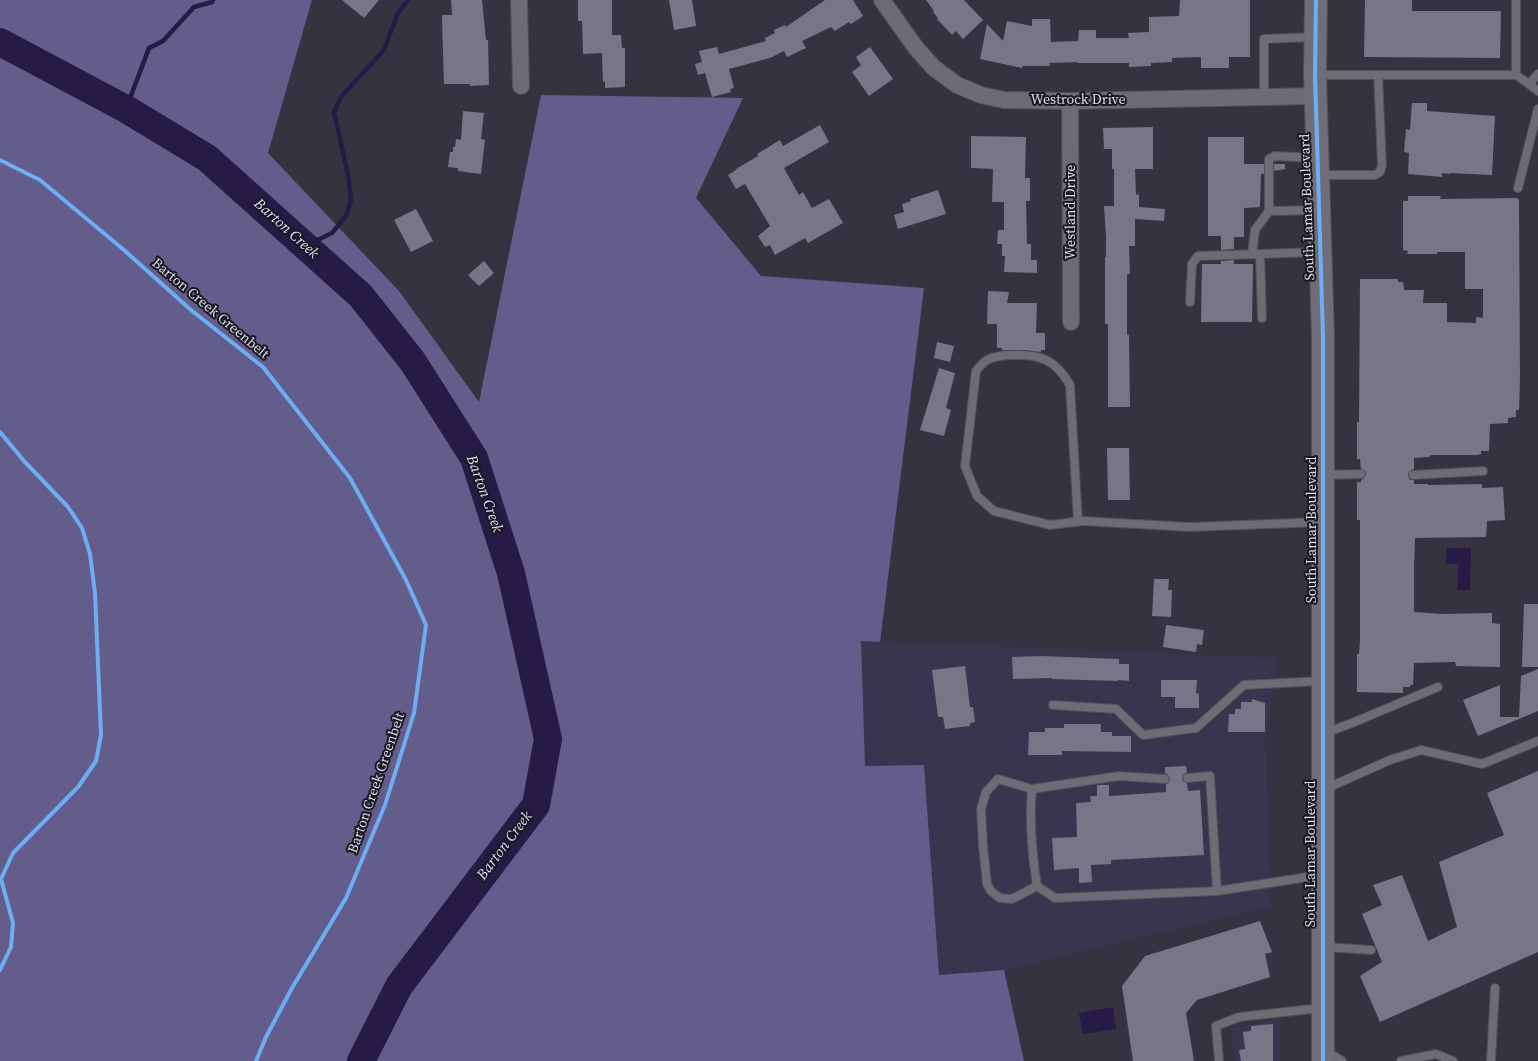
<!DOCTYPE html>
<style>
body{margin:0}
canvas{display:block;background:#34333f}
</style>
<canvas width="1538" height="1061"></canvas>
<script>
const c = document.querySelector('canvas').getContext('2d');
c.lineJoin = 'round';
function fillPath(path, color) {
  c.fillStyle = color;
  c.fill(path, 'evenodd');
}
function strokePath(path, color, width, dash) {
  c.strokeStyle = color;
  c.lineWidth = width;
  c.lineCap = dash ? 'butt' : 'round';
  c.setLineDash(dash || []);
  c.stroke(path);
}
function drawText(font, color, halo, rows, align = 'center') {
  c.font = font + ' "Source Serif 4",serif';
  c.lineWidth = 4;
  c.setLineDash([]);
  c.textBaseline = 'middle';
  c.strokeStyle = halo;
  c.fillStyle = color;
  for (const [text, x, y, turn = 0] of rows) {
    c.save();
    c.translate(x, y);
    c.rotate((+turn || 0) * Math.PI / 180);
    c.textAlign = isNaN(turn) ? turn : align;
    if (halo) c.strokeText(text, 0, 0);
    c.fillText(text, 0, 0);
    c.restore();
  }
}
fillPath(new Path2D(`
 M 861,641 L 1278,658 L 1265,741 L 1271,906 L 1004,970 L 939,975 L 924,765 L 865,766 Z
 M 1280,1019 L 1280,1061 L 1235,1061 L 1231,1028 Z`), '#38354f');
fillPath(new Path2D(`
 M 0,0 L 312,0 L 268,153 L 399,291 L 479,402 L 541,95 L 743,98 L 696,198 L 761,276 L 924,288 L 880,642 L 861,641 L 865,766 L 924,765 L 939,975 L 1004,970 L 1024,1061 L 0,1061 Z`), '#635d8b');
fillPath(new Path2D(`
 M 1447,548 L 1471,548 L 1470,590 L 1457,590 L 1458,564 L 1446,564 Z
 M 1113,1007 L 1116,1029 L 1083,1034 L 1079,1013 Z`), '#251b45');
strokePath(new Path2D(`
 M 126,109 L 149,48 L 163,41 L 194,7 L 212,2 L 213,0
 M 305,246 L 332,233 L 346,216 L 351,200 L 348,175 L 334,112 L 341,97 L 384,50 L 398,13 L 408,0`), '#251b45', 4.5);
strokePath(new Path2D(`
 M 0,42 L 126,109 L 207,158 L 361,296 L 413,362 L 474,458 L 511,573 L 548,739 L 536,805 L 399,986 L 361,1061`), '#251b45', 28);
fillPath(new Path2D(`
 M 342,0 L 379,0 L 364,18 Z
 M 451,0 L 482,0 L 486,40 L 488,40 L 489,85 L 470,86 L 470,84 L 444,84 L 442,19 L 442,15 L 452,15 Z
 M 578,0 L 612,0 L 612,35 L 621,35 L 622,48 L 625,48 L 625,87 L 605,88 L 605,81 L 603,82 L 602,53 L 583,54 L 582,21 L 578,21 Z
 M 669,0 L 692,0 L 696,26 L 674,30 Z
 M 825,0 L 853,0 L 863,16 L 851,24 L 849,22 L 835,31 L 831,27 L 802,41 L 806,48 L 787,57 L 784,51 L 770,58 L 729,69 L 734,88 L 730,89 L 731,92 L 712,97 L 705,73 L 698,75 L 695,64 L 702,62 L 699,51 L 717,47 L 719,54 L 766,41 L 765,38 L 775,33 L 774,30 L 785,25 L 786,27 Z
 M 926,0 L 964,0 L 983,20 L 963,39 L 956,31 L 952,35 L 937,19 L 938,18 L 933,12 L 934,11 Z
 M 1180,0 L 1250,0 L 1250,57 L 1229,57 L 1229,68 L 1201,68 L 1201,57 L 1172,58 L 1172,62 L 1151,63 L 1151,66 L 1129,67 L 1129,63 L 1078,63 L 1078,62 L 1049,63 L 1050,66 L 1023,66 L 1022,68 L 980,59 L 987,24 L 1003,41 L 1007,21 L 1032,26 L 1032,19 L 1050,19 L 1051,42 L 1078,41 L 1079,30 L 1096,30 L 1096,38 L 1129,38 L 1128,33 L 1149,32 L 1149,17 L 1179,16 Z
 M 1365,0 L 1412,0 L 1412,11 L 1501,11 L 1500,58 L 1364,57 Z
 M 870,47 L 893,79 L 869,96 L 852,72 L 861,65 L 856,57 Z
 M 1412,103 L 1427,103 L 1427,111 L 1495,116 L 1492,175 L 1450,173 L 1450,174 L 1442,173 L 1442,177 L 1408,174 L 1409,153 L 1404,152 L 1406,129 L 1410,130 Z
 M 463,111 L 484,113 L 481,139 L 485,140 L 481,174 L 458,171 L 458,168 L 448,167 L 450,152 L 453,152 L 453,147 L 455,147 L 456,139 L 461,140 Z
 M 820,125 L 829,142 L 784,168 L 799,195 L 803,192 L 812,208 L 829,199 L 843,223 L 808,243 L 805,238 L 775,255 L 770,245 L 765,247 L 758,236 L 770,226 L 745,184 L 736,189 L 728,175 L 736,170 L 736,169 L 758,156 L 757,154 L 780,140 L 783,146 Z
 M 1153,127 L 1153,169 L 1135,169 L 1136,195 L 1139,194 L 1139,207 L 1165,209 L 1164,221 L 1135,219 L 1135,246 L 1129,246 L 1130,274 L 1127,274 L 1127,335 L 1129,335 L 1130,407 L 1108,407 L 1108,324 L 1105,324 L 1105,257 L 1106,257 L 1106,237 L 1104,206 L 1114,206 L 1114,169 L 1112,169 L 1112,149 L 1104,149 L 1103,128 Z
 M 971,136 L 1026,137 L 1025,178 L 1030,178 L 1030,201 L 1026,201 L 1027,244 L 1031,244 L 1031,260 L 1037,260 L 1037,273 L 1004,272 L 1005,256 L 1002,256 L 1002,244 L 997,244 L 998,230 L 1004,230 L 1004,202 L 992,202 L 993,169 L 971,168 Z
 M 1208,137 L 1244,137 L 1244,164 L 1264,164 L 1264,174 L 1261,174 L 1260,207 L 1244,208 L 1244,237 L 1234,237 L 1234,249 L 1221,250 L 1221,236 L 1208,236 Z
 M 1274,164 L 1285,164 L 1285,169 L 1274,171 Z
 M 938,190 L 946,214 L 898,229 L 894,215 L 904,212 L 902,204 L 911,201 L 910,199 Z
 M 1408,196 L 1441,196 L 1440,199 L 1517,198 L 1519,200 L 1520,377 L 1519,410 L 1516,410 L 1516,417 L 1508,418 L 1508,423 L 1490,424 L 1489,451 L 1481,451 L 1481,454 L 1477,455 L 1431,455 L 1429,457 L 1414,458 L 1414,469 L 1410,471 L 1408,475 L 1410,480 L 1414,480 L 1414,484 L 1428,484 L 1428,485 L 1482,484 L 1482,488 L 1503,487 L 1505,520 L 1487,521 L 1486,537 L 1415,538 L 1414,566 L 1414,612 L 1442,614 L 1492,613 L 1492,623 L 1500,624 L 1500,667 L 1456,666 L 1455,662 L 1414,663 L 1413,685 L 1410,685 L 1410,687 L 1403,687 L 1403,693 L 1357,692 L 1357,654 L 1359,654 L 1360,639 L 1360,520 L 1357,520 L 1357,482 L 1361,482 L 1361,480 L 1364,478 L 1366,474 L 1365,471 L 1361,469 L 1360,459 L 1357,459 L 1357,422 L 1359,422 L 1360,279 L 1398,279 L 1398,282 L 1403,282 L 1404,290 L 1424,290 L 1423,303 L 1447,303 L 1447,322 L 1476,323 L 1476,317 L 1483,318 L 1483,289 L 1465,289 L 1465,252 L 1437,252 L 1437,254 L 1407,254 L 1408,251 L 1403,250 L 1403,201 L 1408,201 Z
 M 416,209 L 433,241 L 411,252 L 394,220 Z
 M 1234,260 L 1234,264 L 1253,264 L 1252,322 L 1201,322 L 1202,264 L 1221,264 L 1221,261 Z
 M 484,261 L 494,273 L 479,286 L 468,275 Z
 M 988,291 L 1009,292 L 1007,303 L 1037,303 L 1036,333 L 1045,333 L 1045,350 L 1041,350 L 1041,352 L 1024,350 L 1002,350 L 1002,348 L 997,348 L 997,324 L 987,324 Z
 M 937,342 L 954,346 L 950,362 L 934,358 Z
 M 939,368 L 955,373 L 946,408 L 951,410 L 944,436 L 920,430 Z
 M 1107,448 L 1129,448 L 1130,500 L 1108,500 Z
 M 1154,579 L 1169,579 L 1168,590 L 1172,590 L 1171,617 L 1152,616 Z
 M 1524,604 L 1538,604 L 1538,667 L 1522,667 Z
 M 1166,625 L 1204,630 L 1202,645 L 1197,644 L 1196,652 L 1163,647 Z
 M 1041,656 L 1119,659 L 1119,664 L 1129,664 L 1129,681 L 1118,680 L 1118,681 L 1052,679 L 1052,678 L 1013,679 L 1012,657 Z
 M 965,666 L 970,707 L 973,707 L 975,722 L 970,723 L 970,726 L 945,729 L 943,717 L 938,717 L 932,670 Z
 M 1538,669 L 1538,711 L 1478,736 L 1463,700 L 1500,685 L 1500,717 L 1519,717 L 1521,676 Z
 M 1161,680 L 1197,680 L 1196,693 L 1199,694 L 1199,708 L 1175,708 L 1175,697 L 1161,697 Z
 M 1252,699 L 1265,703 L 1265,732 L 1228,732 L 1229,714 L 1235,714 L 1235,709 L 1241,709 L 1241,702 L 1252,702 Z
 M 1064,724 L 1101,724 L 1101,732 L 1112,732 L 1112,736 L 1131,736 L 1131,752 L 1062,751 L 1062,755 L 1028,755 L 1029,732 L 1045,732 L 1045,728 L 1064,728 Z
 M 1186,766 L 1187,772 L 1184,774 L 1182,778 L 1183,781 L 1187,783 L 1188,791 L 1200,790 L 1204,855 L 1111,860 L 1111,864 L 1091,865 L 1092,882 L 1079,883 L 1079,868 L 1054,870 L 1052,838 L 1077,837 L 1076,803 L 1091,802 L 1090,796 L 1097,796 L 1097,785 L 1109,785 L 1109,796 L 1166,792 L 1166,784 L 1169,782 L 1170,779 L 1168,775 L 1165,773 L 1165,767 Z
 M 1538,771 L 1538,952 L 1380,1022 L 1360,976 L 1382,962 L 1362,914 L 1382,905 L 1373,885 L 1402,875 L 1428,941 L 1457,927 L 1439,862 L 1504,835 L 1487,793 Z
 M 1260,921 L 1272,952 L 1265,954 L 1270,977 L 1197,1000 L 1186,1013 L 1194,1061 L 1133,1061 L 1122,986 L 1145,956 Z
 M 1273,1024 L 1273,1061 L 1241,1061 L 1239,1050 L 1245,1049 L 1243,1032 L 1251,1031 L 1251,1026 Z`), '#777686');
const lane = new Path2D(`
 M 1316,75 L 1516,75 L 1529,84 L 1538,91
 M 1516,75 L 1516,0
 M 1529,84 L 1538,74
 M 1264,97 L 1264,39 L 1315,37
 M 1319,175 L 1375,175 L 1380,172 L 1382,165 L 1378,75
 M 1518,188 L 1538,109
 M 1269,211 L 1269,159 L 1275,156 L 1317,158
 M 1252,254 L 1255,230 L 1269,211 L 1318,210
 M 1260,254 L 1262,318
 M 1190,302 L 1192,264 L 1198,256 L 1319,252
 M 1324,475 L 1361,474
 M 1413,475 L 1483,471
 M 1078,522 L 1070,385 C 1056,361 1042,354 1014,355 C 1006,355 995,356 987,360 C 983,362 979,368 976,371 L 965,466 L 977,496 L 994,511 L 1050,525 L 1082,521 L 1190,527 L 1322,522
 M 1053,705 L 1116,709 L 1143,735 L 1196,728 L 1244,685 L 1322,681
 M 1325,733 L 1352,723 L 1438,687
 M 1187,778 L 1210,776 L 1217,891
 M 1165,779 L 1119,776 L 1032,789 C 1029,821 1032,854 1037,886 L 1055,898 L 1217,891 L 1321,875
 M 1032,789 L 998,779 L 986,792 L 981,809 L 983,846 L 987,884 L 991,891 L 1000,898 L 1012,899 L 1037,886
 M 1325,789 L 1390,760 L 1421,750 L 1482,764 L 1538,741
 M 1325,947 L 1371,950
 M 1326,1051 L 1342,1061
 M 1219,1061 L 1216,1026 L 1239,1017 L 1321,1008
 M 1401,1061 L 1436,1054 L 1453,1061
 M 1491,1061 L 1495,988`);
const street = new Path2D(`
 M 519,0 L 521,86
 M 882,0 L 916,48 L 934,68 L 957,85 L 981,95 L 1004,100 L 1070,101 L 1316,96
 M 1070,101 L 1071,322`);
const primary = new Path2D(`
 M 1316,0 L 1315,75 L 1323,337 L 1323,1061`);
strokePath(lane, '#504f5a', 10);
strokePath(street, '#504f5a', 18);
strokePath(primary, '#504f5a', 24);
strokePath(new Path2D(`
 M 0,879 L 1,879`), '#6c6b74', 2.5, [3, 3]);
strokePath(lane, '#6c6c75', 8);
strokePath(street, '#6c6c75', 16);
strokePath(primary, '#6e6d79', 22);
strokePath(new Path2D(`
 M 1316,0 L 1315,75 L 1323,337 L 1323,1061
 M 0,160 L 40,180 L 124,250 L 191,310 L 263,367 L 350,478 L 406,580 L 426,625 L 414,713 L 385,805 L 346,898 L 292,988 L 266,1037 L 256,1061
 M 0,432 L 24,461 L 68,507 L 82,528 L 90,554 L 95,593 L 101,735 L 96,761 L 78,787 L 13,853 L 1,879 L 13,923 L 11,947 L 0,970`), '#6dadf4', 4);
drawText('14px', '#dddcea', '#191822', [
 ["Westrock Drive",1078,100],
 ["South Lamar Boulevard",1308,207,-92],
 ["Westland Drive",1071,212,-90],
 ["Barton Creek Greenbelt",210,309,40],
 ["South Lamar Boulevard",1312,530,-90],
 ["Barton Creek Greenbelt",377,783,-71],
 ["South Lamar Boulevard",1311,854,-90]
]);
drawText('italic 15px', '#dedcfd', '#191822', [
 ["Barton Creek",286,229,42],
 ["Barton Creek",484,494,70],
 ["Barton Creek",505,846,-53]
]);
</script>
